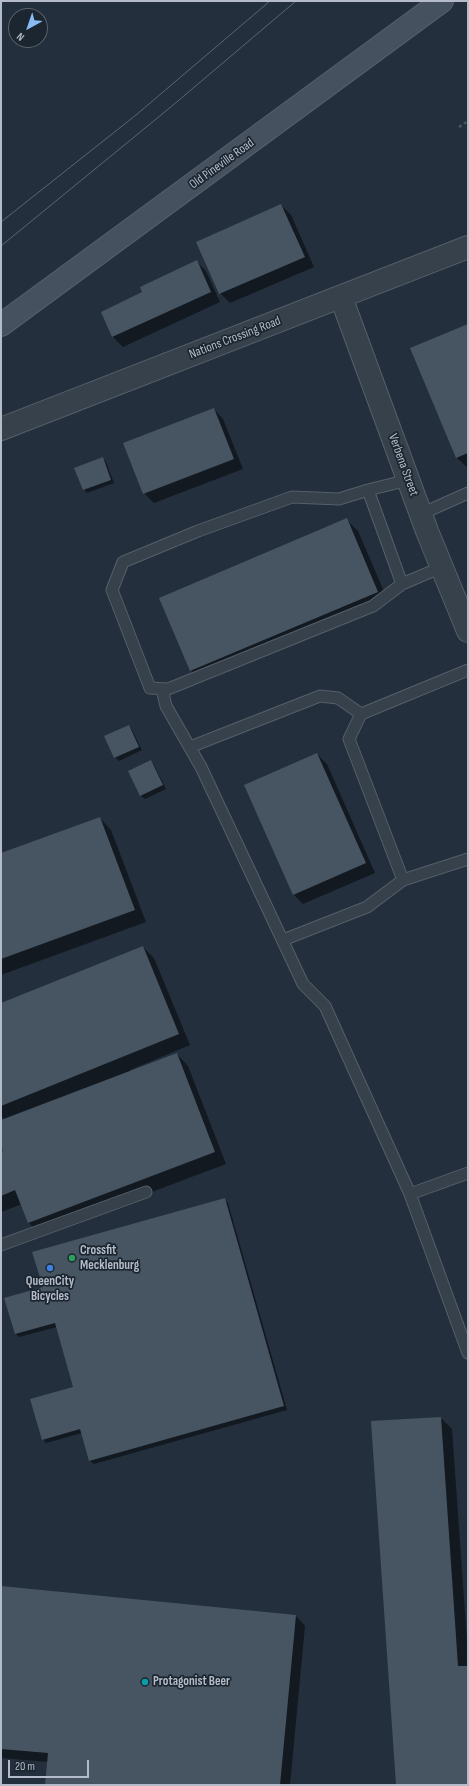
<!DOCTYPE html>
<style>
body{margin:0}
#map{position:relative;width:469px;height:1786px;overflow:hidden;background:#232f3c;font-family:"Sofia Sans Condensed",sans-serif}
canvas{display:block}
.frame{position:absolute;inset:0;border:2px solid #b3bcc8;pointer-events:none}
.north{position:absolute;left:8px;top:8px;width:40px;height:40px;box-sizing:border-box;background:#1c2631;border:1px solid #58626d;border-radius:50%;rotate:220deg;font-size:11px;font-weight:700;line-height:16px;text-align:center;color:#b3bcc8}
.north::after{content:'';display:block;margin:auto;width:14px;height:18px;background:#89baf6;clip-path:polygon(50% 0,100% 100%,50% 72%,0 100%)}
.scale{position:absolute;left:8px;top:1760px;width:81px;height:18px;box-sizing:border-box;border:2px solid #b3bcc8;border-top:0;padding-left:5px;font-size:12px;line-height:14px;white-space:nowrap;color:#b3bcc8;-webkit-text-stroke:3px #1c2631;paint-order:stroke}
</style>
<div id="map">
<canvas width="469" height="1786"></canvas>
<div class="frame"></div>
<div class="north">N</div>
<div class="scale">20 m</div>
</div>
<script>
const c = document.querySelector('canvas').getContext('2d');
c.lineJoin = 'round';
function fillPath(path, color) {
  c.fillStyle = color;
  c.fill(path, 'evenodd');
}
function strokePath(path, color, width, dash) {
  c.strokeStyle = color;
  c.lineWidth = width;
  c.lineCap = dash ? 'butt' : 'round';
  c.setLineDash(dash || []);
  c.stroke(path);
}
function drawText(font, color, halo, rows, align = 'center') {
  c.font = font + ' "Sofia Sans Condensed",sans-serif';
  c.lineWidth = 3.5;
  c.setLineDash([]);
  c.textBaseline = 'middle';
  c.strokeStyle = halo;
  c.fillStyle = color;
  for (const [text, x, y, turn = 0] of rows) {
    c.save();
    c.translate(x, y);
    c.rotate((+turn || 0) * Math.PI / 180);
    c.textAlign = isNaN(turn) ? turn : align;
    if (halo) c.strokeText(text, 0, 0);
    c.fillText(text, 0, 0);
    c.restore();
  }
}
fillPath(new Path2D(`
 M 281,205 L 291,215 L 314,267 L 230,303 L 220,293 Z
 M 196,261 L 206,271 L 220,302 L 123,347 L 113,337 L 102,312 L 144,293 Z
 M 468,325 L 468,468 L 457,458 L 411,349 Z
 M 214,409 L 223,419 L 243,469 L 154,503 L 144,493 Z
 M 103,458 L 106,462 L 114,483 L 87,493 L 84,489 Z
 M 347,520 L 358,531 L 389,603 L 203,682 L 191,670 Z
 M 129,726 L 132,730 L 142,750 L 119,761 L 115,757 Z
 M 317,754 L 327,764 L 375,873 L 303,904 L 293,894 Z
 M 151,761 L 154,765 L 166,789 L 145,799 L 141,796 L 130,771 Z
 M 100,818 L 111,830 L 146,922 L 1,975 L 1,854 Z
 M 143,947 L 154,958 L 190,1045 L 130,1070 L 130,1072 L 177,1054 L 188,1066 L 226,1164 L 40,1234 L 29,1223 L 22,1204 L 1,1212 L 1,1153 L 4,1152 L 1,1143 L 1,1121 L 4,1119 L 1,1116 L 1,1004 Z
 M 224,1199 L 228,1203 L 287,1410 L 94,1464 L 90,1461 L 82,1433 L 46,1443 L 43,1439 L 74,1387 L 57,1327 L 19,1337 L 16,1334 L 44,1288 Z
 M 441,1418 L 452,1429 L 468,1655 L 468,1785 L 397,1785 Z
 M 1,1587 L 296,1616 L 305,1626 L 290,1785 L 46,1785 L 48,1762 L 1,1758 Z`), '#0007');
fillPath(new Path2D(`
 M 281,204 L 305,257 L 219,294 L 196,242 Z
 M 197,260 L 211,292 L 112,337 L 101,312 L 142,292 L 140,287 Z
 M 468,324 L 468,453 L 456,458 L 410,348 Z
 M 214,408 L 234,459 L 143,494 L 123,443 Z
 M 103,457 L 111,480 L 83,490 L 74,468 Z
 M 347,518 L 378,592 L 190,671 L 159,598 Z
 M 129,725 L 139,747 L 114,758 L 104,736 Z
 M 317,753 L 366,863 L 293,895 L 244,785 Z
 M 151,760 L 163,785 L 140,796 L 128,771 Z
 M 100,817 L 135,910 L 1,959 L 1,853 Z
 M 143,946 L 179,1034 L 1,1106 L 1,1003 Z
 M 177,1053 L 215,1152 L 28,1223 L 15,1190 L 1,1196 L 1,1152 L 3,1151 L 1,1146 L 1,1120 Z
 M 225,1198 L 284,1406 L 89,1461 L 80,1429 L 42,1440 L 30,1399 L 73,1387 L 55,1323 L 15,1334 L 4,1298 L 43,1287 L 32,1252 Z
 M 441,1417 L 458,1666 L 468,1666 L 468,1785 L 396,1785 L 371,1421 Z
 M 1,1586 L 296,1615 L 280,1785 L 45,1785 L 48,1753 L 1,1749 Z`), '#475563');
const lane = new Path2D(`
 M 408,480 L 368,490 L 402,584 L 442,567
 M 368,490 L 339,499 L 292,497 L 198,531 L 123,562 L 112,590 L 150,688 L 168,689 L 373,606 L 402,584
 M 421,514 L 468,493
 M 468,670 L 361,714 L 349,739 L 403,880 L 468,859
 M 162,689 L 166,706 L 201,767 L 303,984 L 325,1006 L 410,1194 L 468,1173
 M 190,747 L 320,696 L 338,698 L 361,714
 M 283,940 L 367,907 L 403,880
 M 410,1194 L 468,1353
 M 1,1245 L 146,1192`);
const street = new Path2D(`
 M 341,297 L 427,531 L 468,631
 M 1,429 L 468,247`);
const secondary = new Path2D(`
 M 1,325 L 442,1`);
strokePath(lane, '#555f6a', 13);
strokePath(street, '#555f6a', 24);
strokePath(secondary, '#555f6a', 24);
strokePath(new Path2D(`
 M 459,127 L 468,121`), '#43595a', 2.5, [3, 3]);
strokePath(lane, '#37414c', 11);
strokePath(street, '#37414c', 22);
strokePath(secondary, '#45515f', 22);
strokePath(new Path2D(`
 M 1,222 L 136,115 L 270,1
 M 1,246 L 172,106 L 296,1`), '#596673', 1);
for (const [x, y, r, color] of [
 [72,1258,4,"#2e9e5b"],
 [50,1268,4,"#3f7fe0"],
 [145,1682,4,"#0f9aa8"]
]) {
  const dot = new Path2D();
  dot.arc(x, y, r, 0, 2 * Math.PI);
  c.fillStyle = color;
  c.fill(dot);
  strokePath(dot, '#1c2631', 1.5);
}
drawText('13px', '#b3bcc8', '#1c2631', [
 ["Old Pineville Road",222,164,-36],
 ["Nations Crossing Road",235,338,-21],
 ["Verbena Street",403,465,70]
]);
drawText('bold 13px', '#b3bcc8', '#1c2631', [
 ["Crossfit",80,1251],
 ["Mecklenburg",80,1266],
 ["QueenCity",50,1282,"center"],
 ["Bicycles",50,1297,"center"],
 ["Protagonist Beer",153,1682]
], 'left');
</script>
